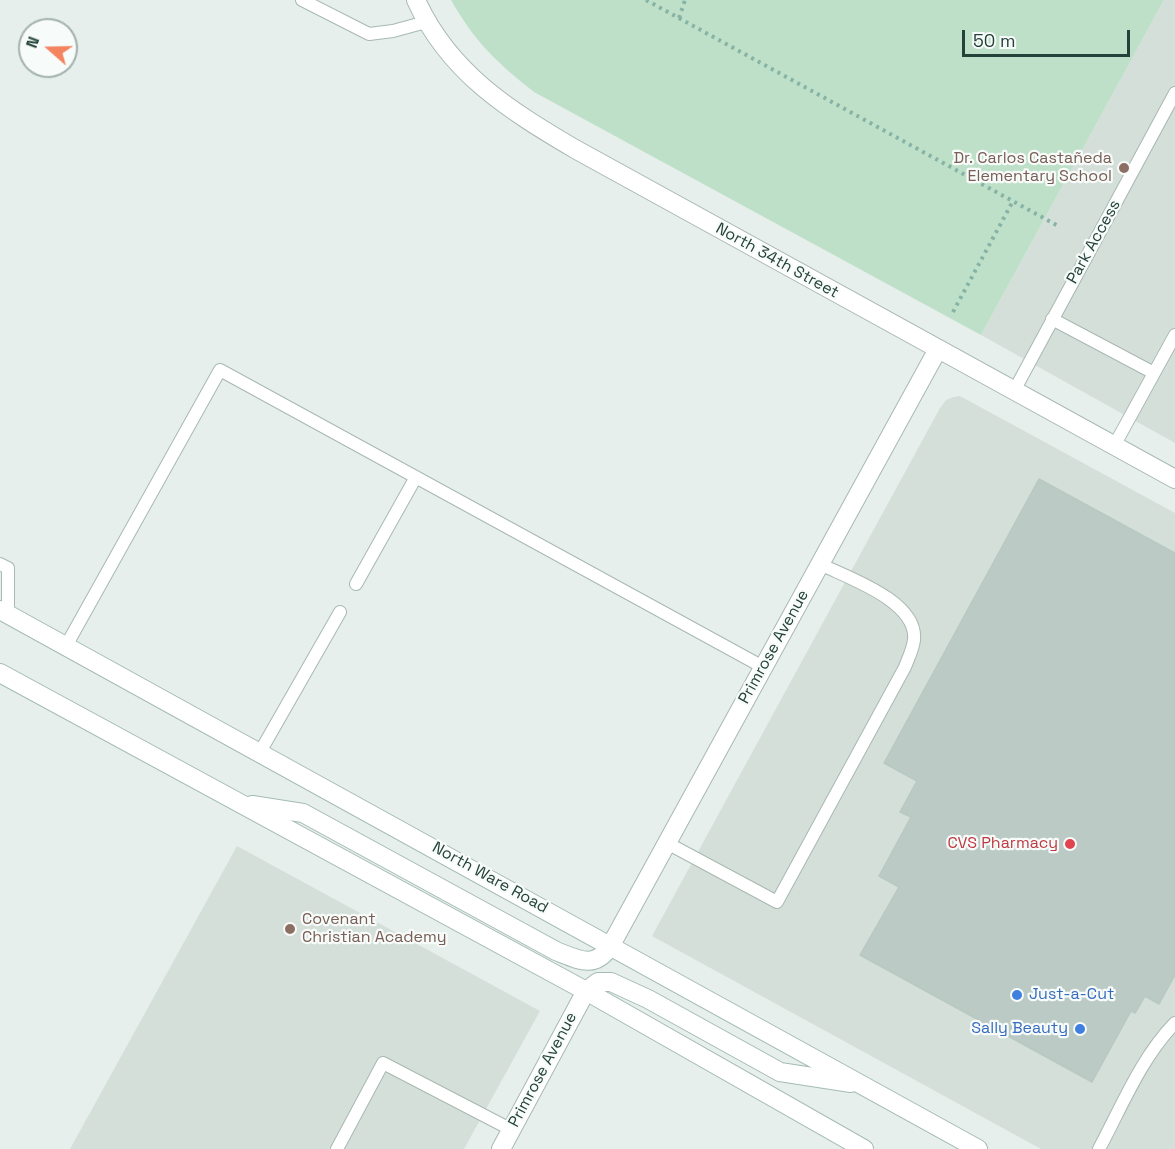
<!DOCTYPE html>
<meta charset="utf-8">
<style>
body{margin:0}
#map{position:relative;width:1175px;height:1149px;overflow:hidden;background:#e6efeb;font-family:"Space Grotesk",sans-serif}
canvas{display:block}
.north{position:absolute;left:18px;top:18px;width:60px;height:60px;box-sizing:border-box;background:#f7fbf9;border:2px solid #a3b1ad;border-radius:50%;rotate:290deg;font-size:16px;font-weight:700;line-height:24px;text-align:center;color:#24423a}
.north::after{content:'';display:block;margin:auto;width:21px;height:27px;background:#f4845f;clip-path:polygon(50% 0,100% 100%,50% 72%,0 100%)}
.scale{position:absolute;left:962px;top:30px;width:168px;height:27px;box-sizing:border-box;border:3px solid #24423a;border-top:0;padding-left:8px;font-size:18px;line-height:21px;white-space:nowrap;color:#24423a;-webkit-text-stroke:4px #f7fbf9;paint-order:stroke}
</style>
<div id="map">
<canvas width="1175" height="1149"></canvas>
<div class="north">N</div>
<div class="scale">50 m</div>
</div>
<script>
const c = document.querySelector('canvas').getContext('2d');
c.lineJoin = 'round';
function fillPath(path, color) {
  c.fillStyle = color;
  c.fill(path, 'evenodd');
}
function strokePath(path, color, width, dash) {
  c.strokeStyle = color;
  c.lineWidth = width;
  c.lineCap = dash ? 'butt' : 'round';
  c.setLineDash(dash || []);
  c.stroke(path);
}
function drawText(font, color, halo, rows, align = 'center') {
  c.font = font + ' "Space Grotesk",sans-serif';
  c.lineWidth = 4.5;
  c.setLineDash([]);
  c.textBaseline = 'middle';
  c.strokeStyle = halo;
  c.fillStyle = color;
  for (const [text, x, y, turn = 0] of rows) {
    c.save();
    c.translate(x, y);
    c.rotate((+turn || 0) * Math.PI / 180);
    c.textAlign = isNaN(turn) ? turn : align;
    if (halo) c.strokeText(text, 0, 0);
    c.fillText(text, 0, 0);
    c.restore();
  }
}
fillPath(new Path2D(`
 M 1164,0 L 1175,0 L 1175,443 L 981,335 Z
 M 960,396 L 1175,513 L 1175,1149 L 1041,1149 L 652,936 L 940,408 L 946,400 L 953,397 Z
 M 237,846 L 540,1011 L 464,1149 L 70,1149 Z`), '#d4dfda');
fillPath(new Path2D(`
 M 451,0 L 1164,0 L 981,335 L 534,92 C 496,62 475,42 451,0 Z`), '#bfe0c8');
const building = new Path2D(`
 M 1039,479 L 1175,553 L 1175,975 L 1159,1004 L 1145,996 L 1135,1013 L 1131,1011 L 1092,1082 L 860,955 L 899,887 L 879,876 L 911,817 L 900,812 L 917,781 L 884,763 Z`);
fillPath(building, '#bbcac4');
strokePath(building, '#b8c9c2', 1.5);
const lane = new Path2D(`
 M 302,0 L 369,34 L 393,31 L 426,22
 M 1052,319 L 1154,373
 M 1014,391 L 1175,93
 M 1114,446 L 1175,335
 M 0,564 L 8,568 L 8,614
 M 356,584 L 416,477
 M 66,646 L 220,370 L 763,667
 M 260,752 L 340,612
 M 667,843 L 777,902 L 905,667 C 908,659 913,649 914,640 C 918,601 848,578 820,564
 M 337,1149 L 383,1063 L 512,1130
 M 1099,1149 C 1122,1106 1141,1058 1175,1023`);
const street = new Path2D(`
 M 416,0 C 449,73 509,110 575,149 L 1175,479
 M 611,945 L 938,349
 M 501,1149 L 586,991`);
const secondary = new Path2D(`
 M 0,610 L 978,1149
 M 0,673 L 586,991 L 864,1149
 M 252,805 L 303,813 L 556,951 C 579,960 595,970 611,945
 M 586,991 L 598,982 L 611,982 L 648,999 L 780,1072 L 851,1083`);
strokePath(lane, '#a8b8b2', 14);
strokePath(street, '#a8b8b2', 20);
strokePath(secondary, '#a4bbb3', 20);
strokePath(new Path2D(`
 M 646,0 L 1060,227
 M 679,18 L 685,0
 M 953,312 L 1013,201`), '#86b3a5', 4, [3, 4.5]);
strokePath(lane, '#fff', 12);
strokePath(street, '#fff', 18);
strokePath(secondary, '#fff', 18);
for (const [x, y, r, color] of [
 [1124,168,6,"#8d6e63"],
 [1070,844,6,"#e0444e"],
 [290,929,6,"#8d6e63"],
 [1017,995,6,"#3f7fe0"],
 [1080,1029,6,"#3f7fe0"]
]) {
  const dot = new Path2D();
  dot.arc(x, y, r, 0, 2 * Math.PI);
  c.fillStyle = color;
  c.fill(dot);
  strokePath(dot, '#f7fbf9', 2);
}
drawText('16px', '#785e54', '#f7fbf9', [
 ["Dr. Carlos Castañeda",1112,159],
 ["Elementary School",1112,177],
 ["Covenant",302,920,"left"],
 ["Christian Academy",302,938,"left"]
], 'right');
drawText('16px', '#24423a', '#f7fbf9', [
 ["Park Access",1094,242,-61],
 ["North 34th Street",777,261,29],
 ["Primrose Avenue",774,647,-61],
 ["North Ware Road",490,878,29],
 ["Primrose Avenue",543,1070,-62]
]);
drawText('16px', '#be3a42', '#f7fbf9', [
 ["CVS Pharmacy",1058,844]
], 'right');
drawText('16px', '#366cbe', '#f7fbf9', [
 ["Just-a-Cut",1029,995],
 ["Sally Beauty",1068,1029,"right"]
], 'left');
</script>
